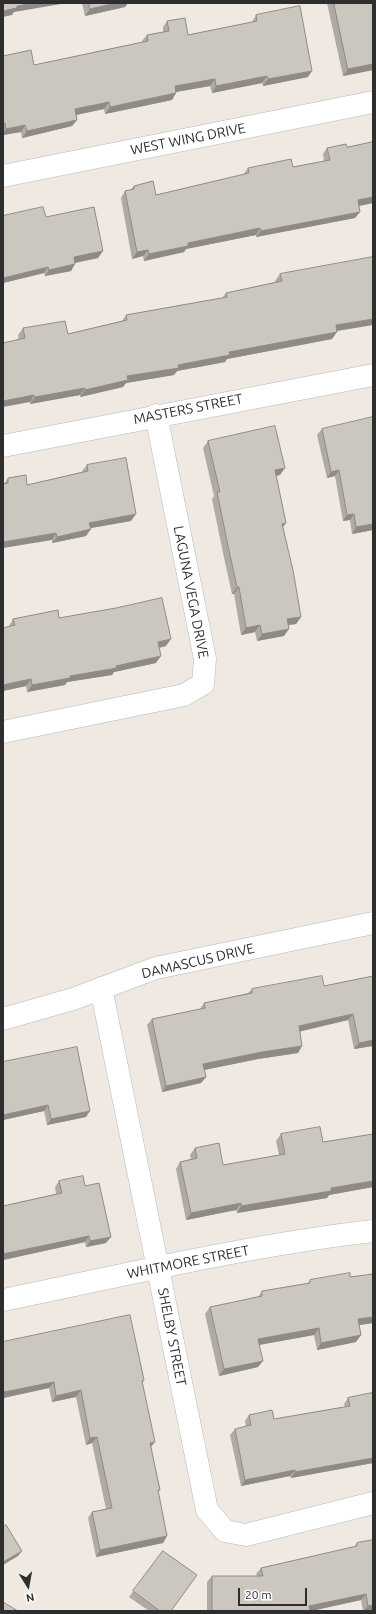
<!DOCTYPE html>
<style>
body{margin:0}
#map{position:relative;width:376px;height:1614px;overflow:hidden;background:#efe9e1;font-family:Ubuntu,sans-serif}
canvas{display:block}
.frame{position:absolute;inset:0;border:4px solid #2e2e2e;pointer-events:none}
.north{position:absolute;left:8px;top:1566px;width:40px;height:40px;-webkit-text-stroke:3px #fff;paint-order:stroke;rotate:169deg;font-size:11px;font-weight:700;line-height:16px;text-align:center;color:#2e2e2e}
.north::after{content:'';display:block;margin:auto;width:14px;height:18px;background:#2e2e2e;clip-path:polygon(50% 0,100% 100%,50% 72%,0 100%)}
.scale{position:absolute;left:238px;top:1588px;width:69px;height:18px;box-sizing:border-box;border:2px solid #2e2e2e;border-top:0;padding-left:5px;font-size:12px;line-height:14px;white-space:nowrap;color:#2e2e2e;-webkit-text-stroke:3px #fff;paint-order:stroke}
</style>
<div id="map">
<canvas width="376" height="1614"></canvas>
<div class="frame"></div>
<div class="north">N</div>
<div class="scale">20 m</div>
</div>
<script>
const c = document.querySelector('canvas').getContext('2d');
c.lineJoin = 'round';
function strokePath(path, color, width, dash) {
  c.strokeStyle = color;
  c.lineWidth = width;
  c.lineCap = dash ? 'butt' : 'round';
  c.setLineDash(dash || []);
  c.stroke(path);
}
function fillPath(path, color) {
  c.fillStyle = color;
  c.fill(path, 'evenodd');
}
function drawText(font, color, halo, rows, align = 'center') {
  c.font = font + ' Ubuntu,sans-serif';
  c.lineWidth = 3;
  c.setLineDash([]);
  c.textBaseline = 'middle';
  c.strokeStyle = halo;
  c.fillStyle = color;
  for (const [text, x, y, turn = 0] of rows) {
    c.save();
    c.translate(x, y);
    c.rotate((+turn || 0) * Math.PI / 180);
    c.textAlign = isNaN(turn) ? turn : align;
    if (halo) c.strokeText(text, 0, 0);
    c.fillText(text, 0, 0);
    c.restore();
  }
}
const minor = new Path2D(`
 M 3,176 L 373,102
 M 3,446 L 373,375
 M 3,732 L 184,695 L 203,684 L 205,659 L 156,415
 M 101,988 L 207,1510 L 225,1531 L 246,1535 L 373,1503
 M 3,1019 L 73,999 L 156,968 L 373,923
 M 3,1300 C 126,1275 249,1245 373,1231`);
strokePath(minor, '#b4b7c1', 23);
strokePath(minor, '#fff', 22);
fillPath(new Path2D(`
 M 82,3 L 128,3 L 125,7 L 85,16 Z
 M 327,3 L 373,3 L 373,70 L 343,76 Z
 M 256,15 L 308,77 L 263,86 L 262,83 L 212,93 L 210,86 L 176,92 L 172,100 L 105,114 L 104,109 L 76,115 L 77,120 L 72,126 L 22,138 L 21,132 L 3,135 L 3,56 L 34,65 L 142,42 L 142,41 L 147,35 L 163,32 L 163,27 L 167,21 L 188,35 L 252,22 Z
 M 373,142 L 373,203 L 359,206 L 355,218 L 256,237 L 256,235 L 186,249 L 184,252 L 144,261 L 143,256 L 132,259 L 121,198 L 125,191 L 130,190 L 134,186 L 156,195 L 243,175 L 248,168 L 293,167 L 324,161 L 323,154 L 327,148 L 347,147 Z
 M 3,216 L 46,217 L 98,258 L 75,263 L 71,271 L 45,276 L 44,273 L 3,283 Z
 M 280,274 L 337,331 L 332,339 L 227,359 L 225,362 L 177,371 L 174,375 L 126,383 L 123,387 L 80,397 L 80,395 L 30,404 L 18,335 L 23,328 L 68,334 L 122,321 L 126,315 L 222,298 L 226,293 L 276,282 L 275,281 Z
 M 322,429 L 373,530 L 352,534 L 350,520 L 343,521 L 335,476 L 327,478 L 317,435 Z
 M 208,441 L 280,475 L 276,476 L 283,527 L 301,617 L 296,624 L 288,625 L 284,636 L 257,641 L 255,632 L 241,635 L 234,594 L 232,594 L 223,553 L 212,499 L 214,496 L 203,448 Z
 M 87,465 L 131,521 L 91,528 L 86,536 L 52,543 L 52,540 L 4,484 L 8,478 L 27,485 L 82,472 L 82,471 Z
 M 59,618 L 166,646 L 159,648 L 156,663 L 114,672 L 112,675 L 67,682 L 65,685 L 27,692 L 26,686 L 3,691 L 3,628 L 9,627 L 9,626 L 13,619 Z
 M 373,976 L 373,1046 L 354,1049 L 348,1020 L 300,1031 L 302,1046 L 298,1053 L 258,1059 L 204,1070 L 206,1077 L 201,1083 L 162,1092 L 147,1025 L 152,1019 L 200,1009 L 204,1003 L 248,993 L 252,989 L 324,986 Z
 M 3,1062 L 86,1117 L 47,1125 L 44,1111 L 3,1120 Z
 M 281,1134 L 323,1142 L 373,1134 L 373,1187 L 329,1195 L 327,1198 L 237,1213 L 236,1210 L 186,1220 L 176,1169 L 180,1162 L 191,1159 L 190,1155 L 195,1148 L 223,1165 L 279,1155 L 276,1141 Z
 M 59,1181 L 85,1186 L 106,1243 L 86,1247 L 85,1242 L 3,1260 L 3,1206 L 56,1194 L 55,1187 Z
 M 373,1274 L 373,1323 L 359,1325 L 361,1335 L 356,1342 L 317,1350 L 314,1335 L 259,1345 L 258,1367 L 219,1376 L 205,1314 L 210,1307 L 258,1297 L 262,1291 L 308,1283 L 310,1280 L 350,1277 Z
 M 3,1342 L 144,1380 L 142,1384 L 151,1447 L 160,1490 L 158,1492 L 167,1536 L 163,1543 L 96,1557 L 88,1518 L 92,1512 L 106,1509 L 92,1443 L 86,1445 L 76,1397 L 52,1402 L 49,1388 L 3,1398 Z
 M 373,1396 L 373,1463 L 291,1478 L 290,1476 L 241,1486 L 230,1435 L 235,1429 L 246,1427 L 245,1421 L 249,1415 L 274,1419 L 345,1407 L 344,1404 L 348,1398 Z
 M 373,1540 L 373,1611 L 363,1611 L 361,1600 L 311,1611 L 207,1611 L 207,1582 L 212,1576 L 257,1576 L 256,1574 L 261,1568 L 354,1547 L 357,1543 Z
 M 163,1551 L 171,1611 L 149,1611 L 129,1597 Z`), '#afaba4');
fillPath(new Path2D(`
 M 33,3 L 67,3 L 14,12 L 12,15 L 3,17 L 3,11 L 17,6 Z
 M 116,3 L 128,3 L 125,7 L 85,16 L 90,9 Z
 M 373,64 L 373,70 L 343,76 L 348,69 Z
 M 312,71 L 308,77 L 263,86 L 268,79 Z
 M 267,76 L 262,83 L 212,93 L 216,86 Z
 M 215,79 L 210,86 L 170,93 L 175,86 Z
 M 176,93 L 172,100 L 105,114 L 110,107 Z
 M 109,102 L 104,109 L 71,116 L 75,109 Z
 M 77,120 L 72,126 L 22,138 L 27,131 Z
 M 25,125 L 21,132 L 3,135 L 3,134 L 6,129 Z
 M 373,197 L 373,203 L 353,207 L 358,200 Z
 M 360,212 L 355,218 L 256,237 L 261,231 Z
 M 260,228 L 256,235 L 186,249 L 184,252 L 144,261 L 149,254 L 188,243 Z
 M 148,250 L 143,256 L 132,259 L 137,252 Z
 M 103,251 L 98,258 L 69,264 L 74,257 Z
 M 75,264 L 71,271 L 45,276 L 49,270 Z
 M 48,267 L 44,273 L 3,283 L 3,278 Z
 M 373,319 L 373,325 L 331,332 L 336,325 Z
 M 337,332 L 332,339 L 227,359 L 225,362 L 177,371 L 174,375 L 126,383 L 123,387 L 80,397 L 85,390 L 127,376 L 229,352 Z
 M 85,388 L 80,395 L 30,404 L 35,397 Z
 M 34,395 L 30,402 L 3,407 L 3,401 Z
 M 285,468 L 280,475 L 270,477 L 275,470 Z
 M 339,470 L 335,476 L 327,478 L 331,472 Z
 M 136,514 L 131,521 L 85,529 L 89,523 Z
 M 354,514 L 350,520 L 343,521 L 347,515 Z
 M 286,523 L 281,530 L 282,524 Z
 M 373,524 L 373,530 L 352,534 L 356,527 Z
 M 91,529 L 86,536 L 52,543 L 57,537 Z
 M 56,533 L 52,540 L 3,548 L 3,542 Z
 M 237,587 L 239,587 L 234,594 L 232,594 Z
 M 301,617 L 296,624 L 282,626 L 287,619 Z
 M 260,625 L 255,632 L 241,635 L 246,628 Z
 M 289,629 L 284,636 L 257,641 L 262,634 Z
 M 171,639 L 166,646 L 153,649 L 158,642 Z
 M 161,656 L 156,663 L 114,672 L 112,675 L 67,682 L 65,685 L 27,692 L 32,685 L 70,676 Z
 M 31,679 L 26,686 L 3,691 L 3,685 Z
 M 353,1014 L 348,1020 L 294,1033 L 299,1026 Z
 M 373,1040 L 373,1046 L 354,1049 L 359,1043 Z
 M 302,1046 L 298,1053 L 258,1059 L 199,1071 L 203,1064 L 262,1052 Z
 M 206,1077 L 201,1083 L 162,1092 L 166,1086 Z
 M 48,1105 L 44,1111 L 3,1120 L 3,1115 Z
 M 90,1111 L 86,1117 L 47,1125 L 51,1119 Z
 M 373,1181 L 373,1187 L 329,1195 L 327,1198 L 237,1213 L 241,1206 L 331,1188 Z
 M 241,1203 L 236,1210 L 186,1220 L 191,1213 Z
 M 89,1236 L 85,1242 L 3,1260 L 3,1254 Z
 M 111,1237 L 106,1243 L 86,1247 L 90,1241 Z
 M 373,1317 L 373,1323 L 353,1326 L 358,1319 Z
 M 319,1328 L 314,1335 L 253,1346 L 258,1339 Z
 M 361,1335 L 356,1342 L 317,1350 L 321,1343 Z
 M 263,1361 L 258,1367 L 219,1376 L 224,1369 Z
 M 54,1382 L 49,1388 L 3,1398 L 3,1393 L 4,1392 Z
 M 81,1390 L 76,1397 L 52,1402 L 56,1396 Z
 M 97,1437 L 92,1443 L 86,1445 L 90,1438 Z
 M 155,1442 L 150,1448 L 150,1443 Z
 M 373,1458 L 373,1463 L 291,1478 L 295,1472 Z
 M 295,1470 L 290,1476 L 241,1486 L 245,1480 Z
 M 167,1536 L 163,1543 L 96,1557 L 100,1550 Z
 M 22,1551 L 18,1556 L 3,1565 L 3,1562 Z
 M 366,1594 L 361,1600 L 311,1611 L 306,1611 L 309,1606 Z
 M 373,1605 L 373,1611 L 364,1611 L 368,1606 Z`), '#8e8b86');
const building = new Path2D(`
 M 3,3 L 33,3 L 17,6 L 17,8 L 3,11 Z
 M 89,3 L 116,3 L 90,9 Z
 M 334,3 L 373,3 L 373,64 L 348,69 Z
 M 300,6 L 312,71 L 268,79 L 267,76 L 216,86 L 215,79 L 175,86 L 176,93 L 110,107 L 109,102 L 75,109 L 77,120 L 27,131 L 25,125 L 6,129 L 5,123 L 3,124 L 3,56 L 31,50 L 34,65 L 148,41 L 147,35 L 169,31 L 167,21 L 185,18 L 188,35 L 257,21 L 256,15 Z
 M 373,142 L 373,197 L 358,200 L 360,212 L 261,231 L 260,228 L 188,243 L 188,246 L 149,254 L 148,250 L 137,252 L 125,191 L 134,189 L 134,186 L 153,181 L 156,195 L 249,173 L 248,168 L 291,159 L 293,167 L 330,160 L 327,148 L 346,144 L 347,147 Z
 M 43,207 L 46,217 L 94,207 L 103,251 L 74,257 L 75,264 L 49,270 L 48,267 L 3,278 L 3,216 Z
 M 373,257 L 373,319 L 336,325 L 337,332 L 229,352 L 230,355 L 178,365 L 179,368 L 127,376 L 128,380 L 85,390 L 85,388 L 35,397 L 34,395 L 3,401 L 3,343 L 25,338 L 23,328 L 65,321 L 68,334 L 127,320 L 126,315 L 227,297 L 226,293 L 282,281 L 280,274 Z
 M 373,417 L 373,524 L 356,527 L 354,514 L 347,515 L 339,470 L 331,472 L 322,429 Z
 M 275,426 L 285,468 L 275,470 L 286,523 L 282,524 L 293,570 L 301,617 L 287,619 L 289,629 L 262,634 L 260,625 L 246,628 L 239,587 L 237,587 L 228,546 L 217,492 L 220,492 L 208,441 Z
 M 126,458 L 136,514 L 89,523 L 91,529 L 57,537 L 56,533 L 3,542 L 3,484 L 8,483 L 8,478 L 26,475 L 27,485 L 88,471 L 87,465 Z
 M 162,598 L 171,639 L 158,642 L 161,656 L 116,666 L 117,668 L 70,676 L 70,678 L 32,685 L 31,679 L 3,685 L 3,628 L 15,625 L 13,619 L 58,610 L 59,618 L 116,608 Z
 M 322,976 L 324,986 L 373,976 L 373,1040 L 359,1043 L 353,1014 L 299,1026 L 302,1046 L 262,1052 L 203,1064 L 206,1077 L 166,1086 L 152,1019 L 205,1008 L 204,1003 L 252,993 L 252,989 Z
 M 77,1047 L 90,1111 L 51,1119 L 48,1105 L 3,1115 L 3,1062 Z
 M 320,1127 L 323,1142 L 373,1134 L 373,1181 L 331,1188 L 331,1191 L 241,1206 L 241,1203 L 191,1213 L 180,1162 L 197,1158 L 195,1148 L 219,1143 L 223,1165 L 285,1154 L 281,1134 Z
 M 83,1176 L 85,1186 L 99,1183 L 111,1237 L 90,1241 L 89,1236 L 3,1254 L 3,1212 L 4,1212 L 3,1206 L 62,1193 L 59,1181 Z
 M 350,1273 L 350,1277 L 373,1274 L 373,1317 L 358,1319 L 361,1335 L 321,1343 L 319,1328 L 258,1339 L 263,1361 L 224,1369 L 210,1307 L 262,1296 L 262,1291 L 310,1283 L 310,1280 Z
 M 130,1315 L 144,1380 L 142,1381 L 155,1442 L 150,1443 L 160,1490 L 158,1490 L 167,1536 L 100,1550 L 92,1512 L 112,1508 L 97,1437 L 90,1438 L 81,1390 L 56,1396 L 54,1382 L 4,1392 L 3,1387 L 3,1342 Z
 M 372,1393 L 373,1396 L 373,1458 L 295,1472 L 295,1470 L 245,1480 L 235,1429 L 251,1425 L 249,1415 L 272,1410 L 274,1419 L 350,1406 L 348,1398 Z
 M 6,1525 L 22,1551 L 3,1562 L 3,1527 Z
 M 373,1540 L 373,1605 L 368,1606 L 366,1594 L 309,1606 L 310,1611 L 212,1611 L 212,1576 L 263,1576 L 261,1568 L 357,1546 L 357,1543 Z
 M 163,1551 L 197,1575 L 171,1611 L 160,1611 L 133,1591 Z
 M 3,1602 L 18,1611 L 3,1611 Z`);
fillPath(building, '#cbc7bf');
strokePath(building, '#8e8b86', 1);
drawText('14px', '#2e2e2e', '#fff', [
 ["WEST WING DRIVE",188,139,-11],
 ["MASTERS STREET",188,409,-11],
 ["LAGUNA VEGA DRIVE",191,592,79],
 ["DAMASCUS DRIVE",198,961,-13],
 ["WHITMORE STREET",188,1262,-11],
 ["SHELBY STREET",172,1337,79]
]);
</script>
